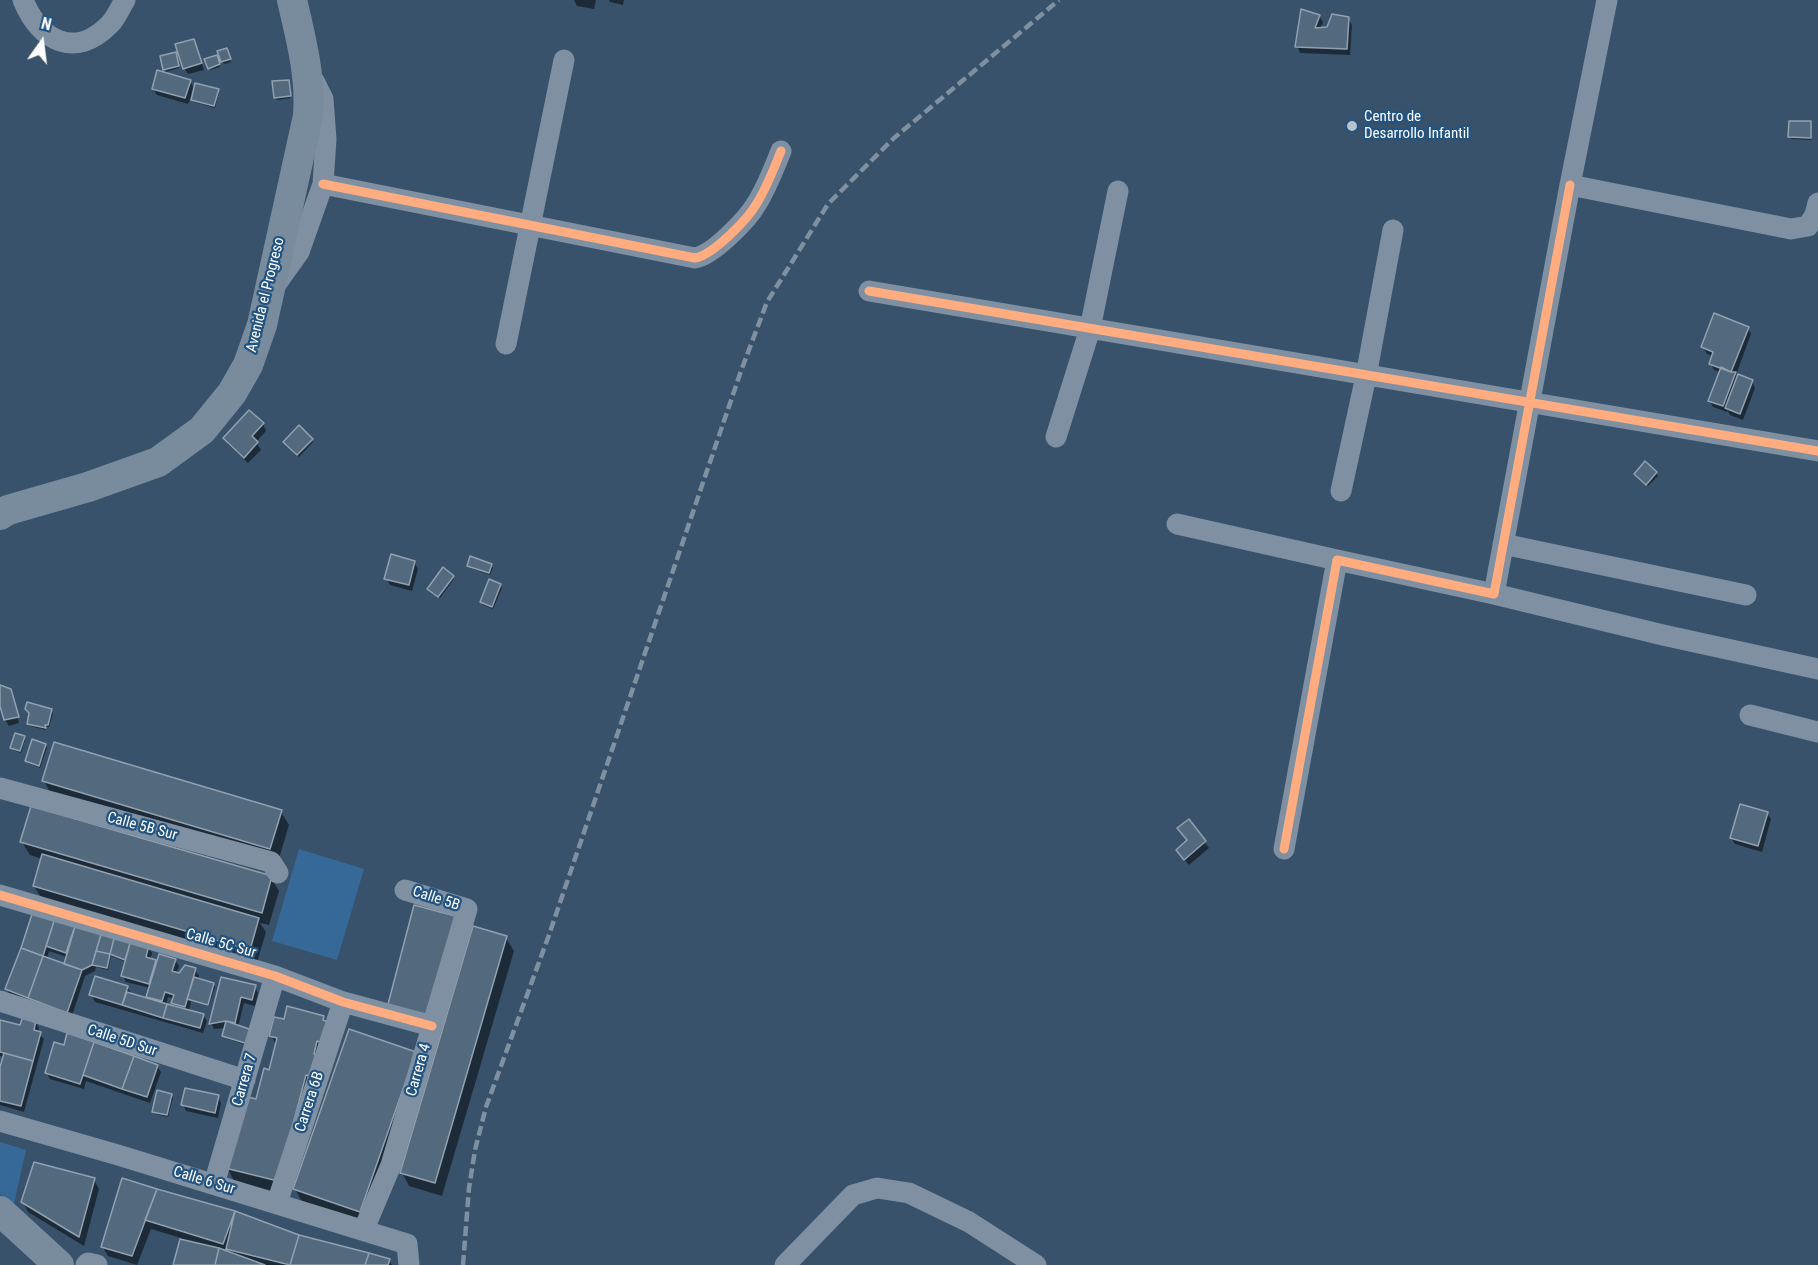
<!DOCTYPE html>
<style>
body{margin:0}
#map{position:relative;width:1818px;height:1265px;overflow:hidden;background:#38526b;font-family:"Roboto Condensed",sans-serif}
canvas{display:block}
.north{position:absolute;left:12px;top:12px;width:60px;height:60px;-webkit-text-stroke:4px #225381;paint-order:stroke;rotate:14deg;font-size:16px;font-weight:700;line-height:24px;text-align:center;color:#fff}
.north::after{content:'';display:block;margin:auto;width:21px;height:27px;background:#fff;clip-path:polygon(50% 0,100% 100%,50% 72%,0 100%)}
</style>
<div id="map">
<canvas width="1818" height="1265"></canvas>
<div class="north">N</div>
</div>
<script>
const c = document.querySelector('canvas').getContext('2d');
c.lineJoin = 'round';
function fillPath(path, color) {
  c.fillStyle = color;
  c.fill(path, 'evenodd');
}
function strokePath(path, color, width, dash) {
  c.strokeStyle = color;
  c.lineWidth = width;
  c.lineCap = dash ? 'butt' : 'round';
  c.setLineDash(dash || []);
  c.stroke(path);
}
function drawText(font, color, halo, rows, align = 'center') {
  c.font = font + ' "Roboto Condensed",sans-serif';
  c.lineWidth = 4.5;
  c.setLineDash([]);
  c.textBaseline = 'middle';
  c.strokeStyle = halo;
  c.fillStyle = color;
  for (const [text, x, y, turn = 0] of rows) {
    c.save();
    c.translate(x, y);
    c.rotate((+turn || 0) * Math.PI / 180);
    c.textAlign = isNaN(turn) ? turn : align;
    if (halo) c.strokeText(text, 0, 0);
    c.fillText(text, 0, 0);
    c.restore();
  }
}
fillPath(new Path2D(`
 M 299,849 L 364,869 L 337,960 L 272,941 Z
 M 0,1142 L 26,1150 L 13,1208 L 0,1194 Z`), '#366998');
fillPath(new Path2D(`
 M 574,0 L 596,0 L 594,9 L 577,6 Z
 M 609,0 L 624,0 L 623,5 L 610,2 Z
 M 1319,16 L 1323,22 L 1320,29 L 1328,29 L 1348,19 L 1352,25 L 1350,55 L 1300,53 L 1297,46 Z
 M 194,41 L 204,70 L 188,74 L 184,68 Z
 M 228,52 L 231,62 L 224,64 L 222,62 Z
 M 176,56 L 179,68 L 166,72 L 165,70 Z
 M 217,60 L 220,67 L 210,70 L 209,68 Z
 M 190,81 L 195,90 L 218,90 L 219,92 L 215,108 L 194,102 L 191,97 L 188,104 L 157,95 L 153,89 Z
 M 288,82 L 291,98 L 277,100 L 275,97 Z
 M 1810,123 L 1811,140 L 1791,139 L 1790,136 Z
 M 1748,328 L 1751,334 L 1736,375 L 1738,378 L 1752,381 L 1755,388 L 1743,420 L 1730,415 L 1727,410 L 1727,412 L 1713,407 L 1710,401 L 1720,372 L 1714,370 L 1710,363 L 1713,356 L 1707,354 L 1703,347 Z
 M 263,424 L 266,431 L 256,442 L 261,450 L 248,463 L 228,444 L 225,438 Z
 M 312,440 L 313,442 L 299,457 L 286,445 Z
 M 1656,473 L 1658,476 L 1648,486 L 1637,477 Z
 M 414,562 L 418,569 L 412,591 L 390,585 L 386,578 Z
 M 491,565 L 493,568 L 490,575 L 470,568 L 468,566 Z
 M 453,577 L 454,579 L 440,598 L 431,591 Z
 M 500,585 L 502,588 L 493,609 L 483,605 L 481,602 Z
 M 0,686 L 10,690 L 12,694 L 19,723 L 9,726 L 5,720 L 0,701 Z
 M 51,711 L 53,713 L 49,727 L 44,727 L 46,730 L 30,726 L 28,723 Z
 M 24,737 L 25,740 L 21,753 L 13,750 L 12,747 Z
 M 45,745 L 47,748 L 40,768 L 28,763 L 27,761 Z
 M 44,781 L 281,812 L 289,825 L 278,862 L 51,794 Z
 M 1767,813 L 1771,819 L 1762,852 L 1735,844 L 1731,838 Z
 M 1188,821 L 1209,848 L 1189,865 L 1181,856 L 1188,841 Z
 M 22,842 L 271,878 L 279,891 L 269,925 L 260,923 L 266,932 L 257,962 L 42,899 L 34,886 L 42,859 L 30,855 Z
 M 35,910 L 148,946 L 152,953 L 150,960 L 158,962 L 175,960 L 179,966 L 176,974 L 195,970 L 199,976 L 198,980 L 213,984 L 215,987 L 209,1006 L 191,1001 L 189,1011 L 203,1015 L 207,1021 L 203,1033 L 95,1002 L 91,995 L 127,987 L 131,993 L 147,999 L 150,988 L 126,982 L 123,976 L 126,962 L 111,956 L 108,970 L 96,967 L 95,971 L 85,976 L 71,1019 L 10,996 L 7,989 ZM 49,951 L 67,957 L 65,966 L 47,959 ZM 168,997 L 174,999 L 173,1003 L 176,1007 L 166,1005 Z
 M 506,938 L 514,951 L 442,1196 L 409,1186 L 402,1173 Z
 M 222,978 L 255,986 L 258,993 L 255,1006 L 244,1003 L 238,1027 L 249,1046 L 225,1038 L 223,1035 L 226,1028 L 214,1029 L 211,1023 Z
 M 323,1017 L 326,1023 L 285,1194 L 234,1181 L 227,1167 L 270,1071 L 276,1045 L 271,1035 L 285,1021 Z
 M 0,1021 L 21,1027 L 35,1021 L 39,1028 L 38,1033 L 44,1039 L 24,1112 L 0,1105 L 0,1072 L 4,1057 L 0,1056 Z
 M 68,1035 L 157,1066 L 161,1072 L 150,1103 L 86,1081 L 84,1089 L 50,1079 L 46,1072 L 65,1047 Z
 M 415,1053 L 368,1225 L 302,1202 L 295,1189 Z
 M 171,1095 L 173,1098 L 168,1117 L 155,1114 L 154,1111 Z
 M 218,1097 L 221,1103 L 218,1118 L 186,1111 L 183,1105 Z
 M 123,1179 L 235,1213 L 299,1237 L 389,1260 L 392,1265 L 175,1265 L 181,1238 L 151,1229 L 137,1265 L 108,1256 L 102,1246 Z
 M 94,1180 L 99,1189 L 84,1246 L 28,1212 L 23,1202 Z`), '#0007');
const building = new Path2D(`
 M 1301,9 L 1320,15 L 1315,28 L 1327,27 L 1332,14 L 1349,17 L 1347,49 L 1295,47 Z
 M 194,39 L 202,63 L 183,69 L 175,44 Z
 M 227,48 L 231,59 L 221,62 L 217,51 Z
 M 176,52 L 179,66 L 163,70 L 160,56 Z
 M 217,55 L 220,64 L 208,69 L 204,59 Z
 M 157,70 L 191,80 L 185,98 L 152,89 Z
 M 289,80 L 291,96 L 274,98 L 272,81 Z
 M 195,83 L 219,89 L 214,106 L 191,100 Z
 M 1789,121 L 1811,121 L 1811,138 L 1788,137 Z
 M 1714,313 L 1749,327 L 1731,372 L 1709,364 L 1713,352 L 1701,347 Z
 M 1721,367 L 1731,372 L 1736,372 L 1723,406 L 1708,401 Z
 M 1738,374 L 1753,380 L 1740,414 L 1725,408 Z
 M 249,410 L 264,423 L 252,436 L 258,442 L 244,458 L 223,438 Z
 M 299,425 L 313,439 L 297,455 L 283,442 Z
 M 1645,461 L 1657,472 L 1646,485 L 1634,474 Z
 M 391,554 L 415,561 L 409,585 L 384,579 Z
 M 470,556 L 492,564 L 489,573 L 467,566 Z
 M 443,567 L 454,576 L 438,597 L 427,589 Z
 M 489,579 L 501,584 L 492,607 L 480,602 Z
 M 0,685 L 11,689 L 19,717 L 4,720 L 0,706 Z
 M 27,702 L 52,709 L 48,725 L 45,725 L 46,728 L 27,724 L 29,713 L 25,709 Z
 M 15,733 L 25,736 L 20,751 L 10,748 Z
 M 32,739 L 46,744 L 39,766 L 25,761 Z
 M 54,742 L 282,810 L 270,849 L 42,781 Z
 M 1740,804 L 1768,812 L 1758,846 L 1730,838 Z
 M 31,806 L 272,876 L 262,913 L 20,842 Z
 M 1189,819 L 1206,841 L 1184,860 L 1176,850 L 1187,840 L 1177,828 Z
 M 42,854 L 259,918 L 250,950 L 33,886 Z
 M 414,905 L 455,916 L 428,1018 L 387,1008 Z
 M 34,908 L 56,915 L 43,956 L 21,948 Z
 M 56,915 L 76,923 L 66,953 L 46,946 Z
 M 76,923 L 102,931 L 92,965 L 82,970 L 64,964 Z
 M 473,926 L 507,936 L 435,1183 L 400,1173 Z
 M 102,931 L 115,935 L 110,954 L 96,951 Z
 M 115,935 L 131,940 L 125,960 L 110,954 Z
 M 131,940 L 149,945 L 146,957 L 156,960 L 149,984 L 121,976 Z
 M 21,948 L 43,956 L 28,998 L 5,989 Z
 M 96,951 L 110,954 L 107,968 L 92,965 Z
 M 159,954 L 176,959 L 172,971 L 179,973 L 185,965 L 196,968 L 185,1007 L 171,1003 L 174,995 L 165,992 L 162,1001 L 146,997 Z
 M 43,956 L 82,970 L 67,1013 L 28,998 Z
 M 95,976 L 128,986 L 122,1005 L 89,995 Z
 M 194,977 L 214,983 L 208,1005 L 187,999 Z
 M 221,977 L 256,985 L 252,1000 L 241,997 L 235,1023 L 226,1021 L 209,1024 Z
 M 127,992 L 167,1004 L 163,1018 L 122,1005 Z
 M 167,1004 L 204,1014 L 200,1028 L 163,1018 Z
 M 287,1006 L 324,1016 L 323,1020 L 328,1022 L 323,1043 L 317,1041 L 314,1054 L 318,1057 L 313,1077 L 306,1075 L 278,1181 L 225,1168 L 244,1096 L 256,1099 L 264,1068 L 269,1070 L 277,1038 L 269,1036 L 274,1017 L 284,1019 Z
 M 23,1016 L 36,1020 L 34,1030 L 41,1032 L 33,1061 L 0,1052 L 0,1020 L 20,1025 Z
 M 226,1021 L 252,1030 L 248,1044 L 222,1036 Z
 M 349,1029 L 416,1052 L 360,1212 L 293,1189 Z
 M 67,1033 L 94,1042 L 80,1084 L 45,1073 L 54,1042 L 64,1045 Z
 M 94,1042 L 134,1056 L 122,1089 L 83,1075 Z
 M 4,1053 L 33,1061 L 21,1106 L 0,1101 L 0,1067 Z
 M 134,1056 L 158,1065 L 147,1097 L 122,1089 Z
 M 185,1088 L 219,1095 L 215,1113 L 181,1105 Z
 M 157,1090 L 172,1094 L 167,1115 L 152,1112 Z
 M 34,1162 L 95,1178 L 79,1237 L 21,1202 Z
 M 122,1178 L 157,1189 L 132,1256 L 101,1247 Z
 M 157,1189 L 235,1211 L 223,1244 L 145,1220 Z
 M 235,1211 L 299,1235 L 290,1265 L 226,1249 Z
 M 299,1235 L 369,1253 L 365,1265 L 290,1265 Z
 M 180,1239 L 219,1248 L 215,1265 L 173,1265 Z
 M 219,1248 L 265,1265 L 215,1265 Z
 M 369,1253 L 390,1259 L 388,1265 L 365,1265 Z`);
fillPath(building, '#53697d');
strokePath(building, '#91a1b0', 1.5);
strokePath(new Path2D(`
 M 23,0 C 40,41 75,60 110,24 C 116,18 120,8 125,0
 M 1607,0 L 1570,185 L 1791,229 L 1808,226 L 1815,215 L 1818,203
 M 323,184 L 695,258 C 713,255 748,219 757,203 C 767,187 774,168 781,151
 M 274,287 L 299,252 L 323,184 L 326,139 L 323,99 L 314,81
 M 869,291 L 1818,451
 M 506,344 L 564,60
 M 1056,437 L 1090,329 L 1118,191
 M 1341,491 L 1366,376 L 1393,230
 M 1177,524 L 1337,560
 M 1503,544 L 1746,595
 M 1494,594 L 1663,635 L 1818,669
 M 1750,715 L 1818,732
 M 0,788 L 271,862 L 278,873
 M 1284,849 L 1337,560 L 1494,594 L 1570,185
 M 0,895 L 275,976 L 343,1002 L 432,1026
 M 0,1001 L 245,1080
 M 0,1121 L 118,1155 L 407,1244 L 409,1265
 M 214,1184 L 275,976
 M 277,1203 L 343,1002
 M 364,1229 L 391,1165 L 467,909 L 405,890
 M 86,1265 L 88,1263 L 97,1265
 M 785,1265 L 853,1195 L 877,1188 L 909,1193 L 969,1222 L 1036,1265`), '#7e90a1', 21);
strokePath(new Path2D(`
 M 0,515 L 8,510 L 88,487 L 158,462 L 202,430 L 232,393 L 248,365 L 262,325 L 308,116 C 311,76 301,39 292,0
 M 0,1211 L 59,1265`), '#798c9d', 30);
strokePath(new Path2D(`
 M 463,1265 L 469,1188 L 475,1150 L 486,1107 L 549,935 L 741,371 L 767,302 L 828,204 L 894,138 L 1059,0`), '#7f90a1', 4.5, [10, 4.5]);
strokePath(new Path2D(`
 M 323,184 L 695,258 C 713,255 748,219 757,203 C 767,187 774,168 781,151
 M 869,291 L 1818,451
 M 1284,849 L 1337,560 L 1494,594 L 1570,185
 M 0,895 L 275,976 L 343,1002 L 432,1026`), '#ffac80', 9);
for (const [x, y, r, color] of [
 [1352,126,6,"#b9c2cb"]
]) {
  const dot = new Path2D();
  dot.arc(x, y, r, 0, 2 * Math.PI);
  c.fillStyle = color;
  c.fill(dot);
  strokePath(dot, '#225381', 2);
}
drawText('15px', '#fff', '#225381', [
 ["Centro de",1364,117],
 ["Desarrollo Infantil",1364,134]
], 'left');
drawText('15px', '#fff', '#225381', [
 ["Avenida el Progreso",266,295,-76],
 ["Calle 5B Sur",142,827,15],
 ["Calle 5B",436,899,18],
 ["Calle 5C Sur",221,944,16],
 ["Calle 5D Sur",122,1041,18],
 ["Carrera 4",419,1070,-74],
 ["Carrera 7",245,1080,-74],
 ["Carrera 6B",310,1102,-72],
 ["Calle 6 Sur",204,1181,17]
]);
</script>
